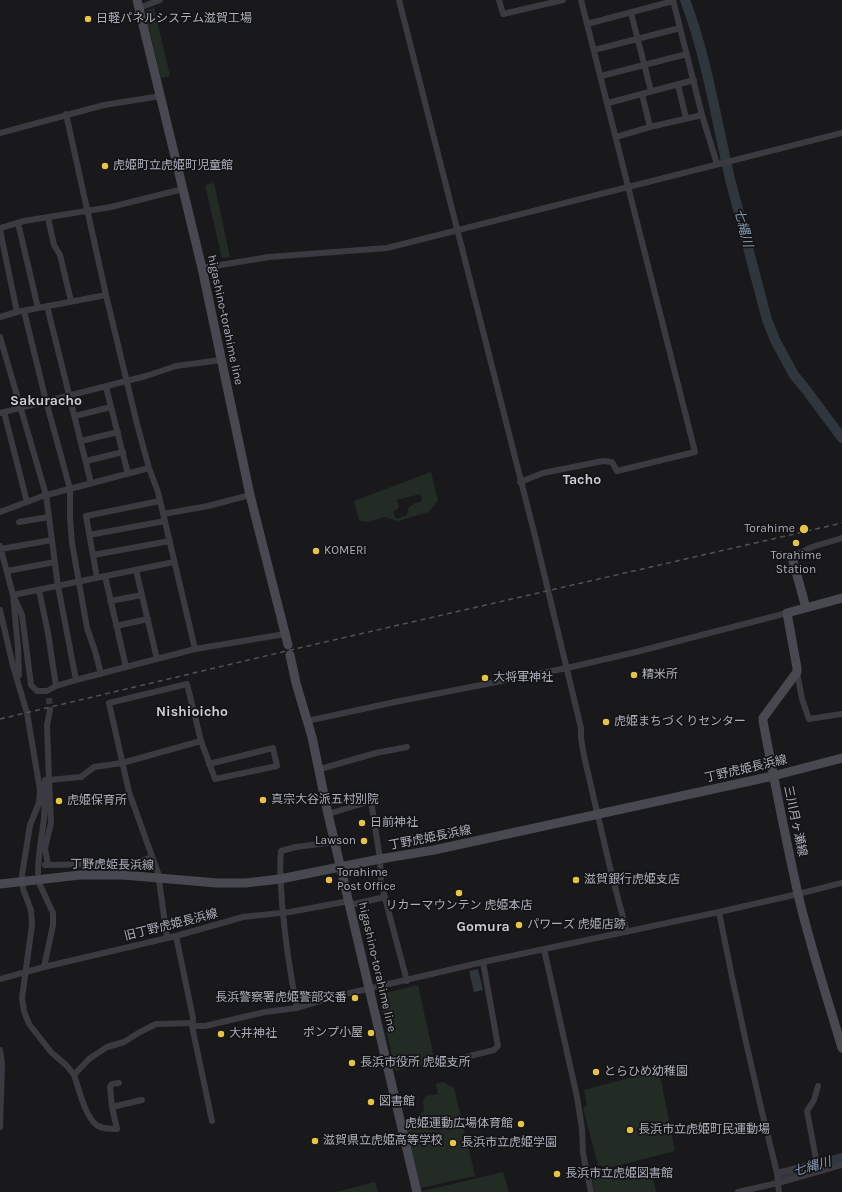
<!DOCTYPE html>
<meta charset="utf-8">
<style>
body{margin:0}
canvas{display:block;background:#19191b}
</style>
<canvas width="842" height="1192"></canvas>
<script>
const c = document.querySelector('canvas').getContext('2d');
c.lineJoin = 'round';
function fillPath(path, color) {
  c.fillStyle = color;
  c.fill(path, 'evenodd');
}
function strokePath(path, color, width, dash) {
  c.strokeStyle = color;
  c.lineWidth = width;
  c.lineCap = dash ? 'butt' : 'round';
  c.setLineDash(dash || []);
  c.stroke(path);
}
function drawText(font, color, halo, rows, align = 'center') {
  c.font = font + ' Karla,"Noto Sans JP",sans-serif';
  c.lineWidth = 3.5;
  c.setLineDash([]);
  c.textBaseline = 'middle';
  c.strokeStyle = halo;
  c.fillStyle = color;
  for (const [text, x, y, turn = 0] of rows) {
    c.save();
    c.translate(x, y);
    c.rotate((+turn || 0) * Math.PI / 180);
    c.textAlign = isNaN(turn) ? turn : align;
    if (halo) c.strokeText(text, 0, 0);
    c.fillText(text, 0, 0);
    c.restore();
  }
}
fillPath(new Path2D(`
 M 154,8 L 170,76 L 161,78 L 145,11 Z
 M 214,183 L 230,257 L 222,258 L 205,185 Z
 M 431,472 L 438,501 L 428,512 L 398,521 L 384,517 L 368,522 L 360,521 L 359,520 L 354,501 ZM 420,494 L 422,501 C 412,505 408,504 407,515 L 397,519 L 395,517 L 393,512 L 399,508 L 397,500 Z
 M 418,985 L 435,1062 L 420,1066 L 419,1061 L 412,1063 L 412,1067 L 395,1071 L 379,995 L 381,994 Z
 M 659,1070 L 675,1151 L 609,1168 L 598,1165 L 583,1108 L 587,1106 L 584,1090 Z
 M 443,1082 L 454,1088 L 475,1176 L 421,1188 L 406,1127 L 424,1111 L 423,1101 L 426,1096 L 438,1094 L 436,1084 Z
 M 650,1166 L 656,1192 L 595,1192 L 592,1180 Z
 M 503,1172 L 509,1192 L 419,1192 Z
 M 375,1182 L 378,1192 L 336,1192 Z`), '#232b25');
fillPath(new Path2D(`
 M 478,969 L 483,990 L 474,992 L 469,971 Z`), '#2f363e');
strokePath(new Path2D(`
 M 685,0 C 707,58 716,119 730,179 C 742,226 755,273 767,320 L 776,342 L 794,375 L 807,391 L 842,438
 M 781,1176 L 842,1158`), '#2f363e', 10);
strokePath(new Path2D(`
 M 49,698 L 50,710`), '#36373b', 6, [6, 3]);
strokePath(new Path2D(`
 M 399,0 L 536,540 L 581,728 L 581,738 L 584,756 L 612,876 L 627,932
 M 499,0 L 503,14 L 563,0
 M 673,0 L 702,115 L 717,164
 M 139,8 L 160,0
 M 631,13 L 651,91
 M 587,24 L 673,1
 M 594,50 L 680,28
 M 601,76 L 687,54
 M 678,85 L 686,118
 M 642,94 L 650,127
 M 608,103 L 694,80
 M 0,133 L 104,105 L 161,96
 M 616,137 L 650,127 L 702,115
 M 48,218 L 54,245 L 60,255 L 71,301
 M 18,223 L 38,308
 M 0,228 L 24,221 L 111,207 L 183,189
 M 0,230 L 17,312 L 106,295
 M 202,268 L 269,257 L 387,248 L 842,133
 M 47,306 L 91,483
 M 24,311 L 46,401 L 70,489 L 70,518 L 72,543 L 87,628 L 95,651 L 101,674
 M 0,317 L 17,312
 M 0,337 L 46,495 L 58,586 L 76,680
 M 106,387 L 128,474
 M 4,412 L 27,502
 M 0,413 L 146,376 L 176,366 L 221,360
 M 75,416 L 111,407
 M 81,441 L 118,432
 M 86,461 L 123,452
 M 149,468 L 158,492 L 195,649
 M 520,482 L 543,473 L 603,461 L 612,462 L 617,471 L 695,452 L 581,0
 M 0,512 L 43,496 L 149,468 L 137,424 L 106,295 L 66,114
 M 163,514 L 208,506 L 250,495
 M 19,522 L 49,517
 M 89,535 L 165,521
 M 0,546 L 13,595 L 18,648 L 19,675
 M 1,549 L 52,540
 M 775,553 C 781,556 787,554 792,557 L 812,547 L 842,538
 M 93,555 L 170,541
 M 174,562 L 13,595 L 22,615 L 31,685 L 37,691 L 47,691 L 56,686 L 76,680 L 195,649 L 285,634
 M 136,570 L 157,659
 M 7,571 L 55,562
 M 105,576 L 126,667
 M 97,578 L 86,516 L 160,501
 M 39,590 L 48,633 L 56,686
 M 110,601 L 142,595
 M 0,610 L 13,666 L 27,713 L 40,790 L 39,803 L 30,825 L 22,875 L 23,889 L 31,910 L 32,925 L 22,998 L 24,1011 L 29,1024 L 51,1052 L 67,1066 L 74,1075 L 89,1059 L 107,1047 L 124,1042 L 140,1032 L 156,1024 L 193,1023
 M 116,626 L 148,619
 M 797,672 L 802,699 L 809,719 L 842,714
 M 307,721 L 395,702 L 567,668 L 636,652 L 787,613
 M 201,741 L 215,779 L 277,766 L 273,748 L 209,764
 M 320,769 L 376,753 L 407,747
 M 328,814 L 371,801 L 380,859 L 381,883 L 407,981
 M 45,865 L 102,864 L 126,866 L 152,857
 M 48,865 L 45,848 L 51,823 L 49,780 L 81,777 L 94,767 L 122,763 L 201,741 L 187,684 L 109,703 L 129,792 L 158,873 L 167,938
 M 38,873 C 38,854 42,836 44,818 C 45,805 44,793 45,780 L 49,780 L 47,725 L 50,710
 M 40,885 L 53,913 L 53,925 L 44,967
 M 350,905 L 385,897
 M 719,912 C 736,1000 755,1086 777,1173 L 778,1183 L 738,1192
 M 176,936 L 193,1018 L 192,1026 L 212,1121
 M 544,949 L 577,1097 L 582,1129 L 583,1153 L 591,1192
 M 0,979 L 44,967 L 176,936 L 243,917 L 290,912 L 349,901
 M 297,1008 C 290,973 285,939 282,903 C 281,885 279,869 281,851 L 296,847 L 335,842
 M 192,1026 L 205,1026 L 265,1012 L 297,1008 L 337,996 L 483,962 L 719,912 L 798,894 L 842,883
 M 0,1050 L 2,1064 L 0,1127
 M 438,1064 L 494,1050 L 498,1046 L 483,962
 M 74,1075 C 79,1089 85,1118 98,1126 C 104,1129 111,1129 117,1129 L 112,1107 L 110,1087 L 112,1084 L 119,1083
 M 112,1107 L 142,1100
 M 777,1173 L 813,1164 L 816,1159 L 807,1111 L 814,1100 L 818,1086
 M 779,1192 L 778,1183 L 842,1165`), '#3a3a40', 6);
strokePath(new Path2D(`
 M 137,0 L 202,268 L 250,495 L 288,645
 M 792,557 L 806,608
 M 842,598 L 787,613 L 797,668 L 797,672 L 763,718 L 763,721 C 774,779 785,836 798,894 C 810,946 827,997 842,1048
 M 290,655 L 296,683 L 312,737 L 328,814 L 417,1192
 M 0,884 L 80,875 L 123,875 L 217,883 L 245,883 L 280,879 L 380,859 L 434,850 L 773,776 L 842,758`), '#484950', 9);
strokePath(new Path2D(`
 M 0,719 L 299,648 L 842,523`), '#515259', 1.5, [5, 4]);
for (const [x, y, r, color] of [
 [88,19,4,"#e8c443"],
 [105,166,4,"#e8c443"],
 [804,529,5,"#e8c443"],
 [796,543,4,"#e8c443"],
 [316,551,4,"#e8c443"],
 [634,675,4,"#e8c443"],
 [485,678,4,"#e8c443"],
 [606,722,4,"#e8c443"],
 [263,800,4,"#e8c443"],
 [59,801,4,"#e8c443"],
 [362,823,4,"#e8c443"],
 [364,841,4,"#e8c443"],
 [329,880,4,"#e8c443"],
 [576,880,4,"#e8c443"],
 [459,893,4,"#e8c443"],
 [519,925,4,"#e8c443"],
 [355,998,4,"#e8c443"],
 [371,1033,4,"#e8c443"],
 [221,1034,4,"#e8c443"],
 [352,1063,4,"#e8c443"],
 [596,1072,4,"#e8c443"],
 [371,1102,4,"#e8c443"],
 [521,1124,4,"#e8c443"],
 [630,1130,4,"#e8c443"],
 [315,1141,4,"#e8c443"],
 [453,1143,4,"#e8c443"],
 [557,1174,4,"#e8c443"]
]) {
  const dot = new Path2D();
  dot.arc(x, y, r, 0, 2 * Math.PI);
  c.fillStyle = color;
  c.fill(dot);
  strokePath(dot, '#141416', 1.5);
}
drawText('12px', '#acafba', '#141416', [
 ["日軽パネルシステム滋賀工場",96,19],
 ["虎姫町立虎姫町児童館",113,166],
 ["Torahime",795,529,"right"],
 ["KOMERI",324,551],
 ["Torahime",796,556,"center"],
 ["Station",796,570,"center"],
 ["精米所",642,675],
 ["大将軍神社",493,678],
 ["虎姫まちづくりセンター",614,722],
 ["真宗大谷派五村別院",271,800],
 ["虎姫保育所",67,801],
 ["日前神社",370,823],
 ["Lawson",356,841,"right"],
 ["Torahime",337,873],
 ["Post Office",337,887],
 ["滋賀銀行虎姫支店",584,880],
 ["リカーマウンテン 虎姫本店",459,906,"center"],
 ["パワーズ 虎姫店跡",527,925],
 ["長浜警察署虎姫警部交番",347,998,"right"],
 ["ポンプ小屋",363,1033,"right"],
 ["大井神社",229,1034],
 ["長浜市役所 虎姫支所",360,1063],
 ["とらひめ幼稚園",604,1072],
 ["図書館",379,1102],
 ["虎姫運動広場体育館",513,1124,"right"],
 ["長浜市立虎姫町民運動場",638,1130],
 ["滋賀県立虎姫高等学校",323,1141],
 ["長浜市立虎姫学園",461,1143],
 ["長浜市立虎姫図書館",565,1174]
], 'left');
drawText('12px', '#acafba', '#141416', [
 ["higashino-torahime line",225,320,78],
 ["丁野虎姫長浜線",746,769,-13],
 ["三川月ヶ瀬線",795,821,78],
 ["丁野虎姫長浜線",430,838,-11],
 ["丁野虎姫長浜線",112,865,1],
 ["旧丁野虎姫長浜線",171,925,-14],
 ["higashino-torahime line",377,967,77]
]);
drawText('italic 13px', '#8598b2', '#141416', [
 ["七縄川",743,228,75],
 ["七縄川",812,1167,-16]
]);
drawText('bold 14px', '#cdced6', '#141416', [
 ["Sakuracho",46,401],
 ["Tacho",582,480],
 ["Nishioicho",192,712],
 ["Gomura",483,927]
]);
</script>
